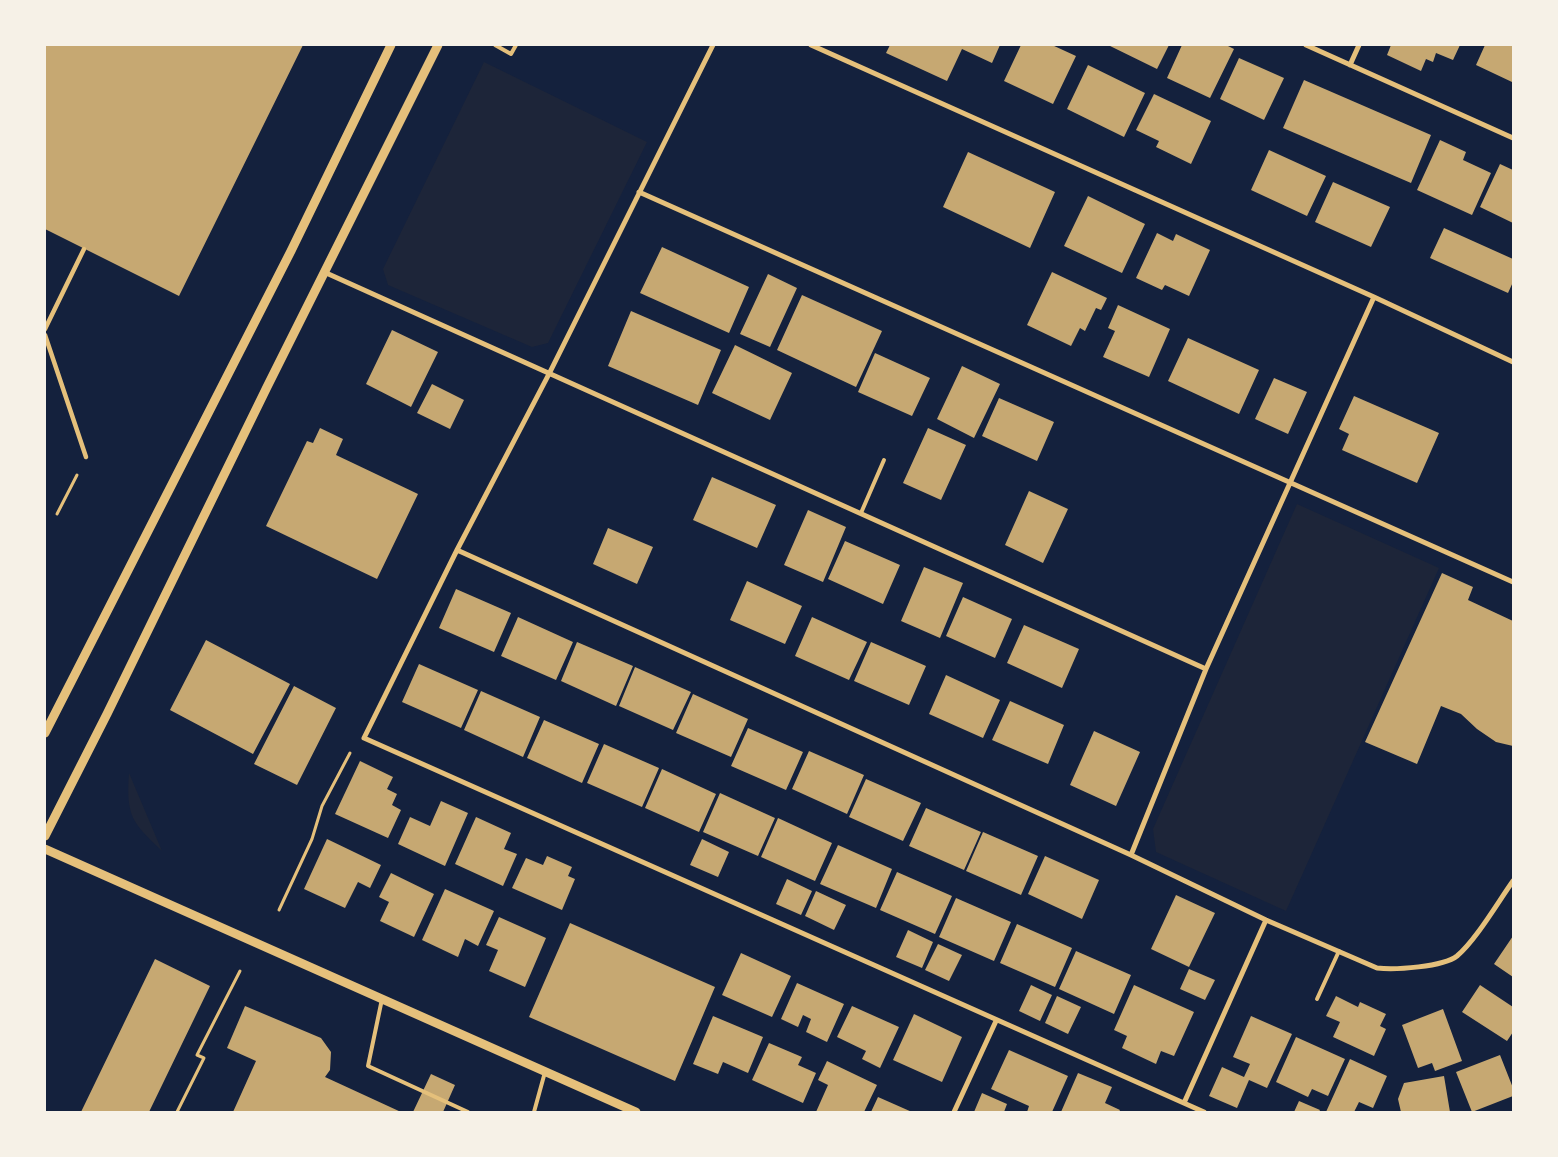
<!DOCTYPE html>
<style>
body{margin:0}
#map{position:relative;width:1558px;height:1157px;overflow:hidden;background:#14213d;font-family:Signika,sans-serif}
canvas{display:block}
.frame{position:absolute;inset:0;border:46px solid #f6f1e7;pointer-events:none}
</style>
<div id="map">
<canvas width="1558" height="1157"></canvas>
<div class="frame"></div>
</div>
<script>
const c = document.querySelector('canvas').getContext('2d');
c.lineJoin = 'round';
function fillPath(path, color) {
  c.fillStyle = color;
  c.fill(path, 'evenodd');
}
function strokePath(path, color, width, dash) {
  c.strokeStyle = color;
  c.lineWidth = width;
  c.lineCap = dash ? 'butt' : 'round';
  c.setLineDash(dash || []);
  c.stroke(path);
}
fillPath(new Path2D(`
 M 484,62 L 647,142 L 548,343 L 532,347 L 388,285 L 383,269 Z
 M 1297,504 L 1439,568 L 1286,911 L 1156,852 L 1153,829 Z
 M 129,773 L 162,851 C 132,822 126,817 129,773 Z`), '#1d2539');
fillPath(new Path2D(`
 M 45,45 L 303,45 L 179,296 L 45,229 Z
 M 890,45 L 1000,45 L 992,63 L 962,49 L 947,81 L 886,53 Z
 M 1021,45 L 1052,45 L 1076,56 L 1053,104 L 1004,81 Z
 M 1108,45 L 1169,45 L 1157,69 Z
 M 1182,45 L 1226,45 L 1234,49 L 1210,98 L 1167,78 Z
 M 1391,45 L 1460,45 L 1453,60 L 1436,53 L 1433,62 L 1426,59 L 1421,71 L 1387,55 Z
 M 1485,45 L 1513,45 L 1512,82 L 1476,65 Z
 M 1239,58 L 1284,78 L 1264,120 L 1220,99 Z
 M 1088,65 L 1145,93 L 1124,137 L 1067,109 Z
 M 1304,80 L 1431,135 L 1411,183 L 1283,128 Z
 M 1154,94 L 1211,121 L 1191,164 L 1156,147 L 1159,141 L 1136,130 Z
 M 1440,140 L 1466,152 L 1463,160 L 1491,173 L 1472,215 L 1417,190 Z
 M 1269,150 L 1326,176 L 1307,216 L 1251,190 Z
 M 968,152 L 1055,192 L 1030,248 L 943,207 Z
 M 1500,164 L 1513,170 L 1513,223 L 1480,207 Z
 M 1333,182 L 1390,207 L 1371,247 L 1315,222 Z
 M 1088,196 L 1145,224 L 1122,273 L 1064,246 Z
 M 1444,228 L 1513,259 L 1513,282 L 1508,293 L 1430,258 Z
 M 1157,233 L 1173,241 L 1176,234 L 1210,250 L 1189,296 L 1165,285 L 1162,290 L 1136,278 Z
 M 662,247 L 749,287 L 729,333 L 640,293 Z
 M 1052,272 L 1107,298 L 1101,310 L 1096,308 L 1085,331 L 1080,328 L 1071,346 L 1027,325 Z
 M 768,274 L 797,288 L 770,347 L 740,334 Z
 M 802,295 L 882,331 L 856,387 L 777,350 Z
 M 1118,305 L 1170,329 L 1149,377 L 1103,357 L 1115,331 L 1108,328 Z
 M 631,311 L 721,350 L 698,405 L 608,366 Z
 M 392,330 L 438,352 L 411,407 L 366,384 Z
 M 1188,338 L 1259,370 L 1239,414 L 1168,381 Z
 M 735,345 L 792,373 L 770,420 L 712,393 Z
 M 875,353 L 930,378 L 912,416 L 858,392 Z
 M 962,366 L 1000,384 L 974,438 L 937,419 Z
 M 1274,378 L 1307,392 L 1288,434 L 1255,419 Z
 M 432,384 L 464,400 L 450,429 L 417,413 Z
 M 1354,396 L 1439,433 L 1417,483 L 1342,450 L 1349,434 L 1339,429 Z
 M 999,398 L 1054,422 L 1037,461 L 982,436 Z
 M 320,428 L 343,439 L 336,455 L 418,494 L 377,579 L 266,526 L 307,441 L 313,443 Z
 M 928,428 L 966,445 L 941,500 L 903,483 Z
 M 712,477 L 776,505 L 757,548 L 693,520 Z
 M 1029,491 L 1068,509 L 1043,563 L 1005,545 Z
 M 808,510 L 846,527 L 823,582 L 784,565 Z
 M 608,528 L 653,547 L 637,584 L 593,564 Z
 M 845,541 L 900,565 L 883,604 L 828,579 Z
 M 924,567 L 963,583 L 940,638 L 901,621 Z
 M 1442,573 L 1473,587 L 1468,600 L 1513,621 L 1513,746 L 1496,742 L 1477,729 L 1461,714 L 1441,706 L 1417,764 L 1365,742 Z
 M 747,581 L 802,606 L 785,644 L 730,620 Z
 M 456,589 L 511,613 L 494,652 L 439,628 Z
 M 963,597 L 1012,619 L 995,658 L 946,636 Z
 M 518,617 L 573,642 L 556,680 L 501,656 Z
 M 812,617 L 867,642 L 849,680 L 795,656 Z
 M 1024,625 L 1079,649 L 1062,688 L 1007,663 Z
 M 206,640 L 290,684 L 253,754 L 170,710 Z
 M 577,642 L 633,666 L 616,706 L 561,681 Z
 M 871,642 L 926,666 L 909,705 L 854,681 Z
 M 419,664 L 478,690 L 461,728 L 402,702 Z
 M 635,667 L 691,692 L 673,730 L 619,706 Z
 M 946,675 L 1000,700 L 983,738 L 929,714 Z
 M 294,686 L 336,708 L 297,785 L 254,764 Z
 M 481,691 L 540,717 L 523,757 L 464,730 Z
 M 693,694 L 748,719 L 731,757 L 676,733 Z
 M 1010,701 L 1064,725 L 1048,764 L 992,740 Z
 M 544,720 L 599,744 L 582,783 L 527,758 Z
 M 748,728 L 803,752 L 786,790 L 731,766 Z
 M 1094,731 L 1140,752 L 1116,806 L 1070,785 Z
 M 604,744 L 659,768 L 642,807 L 587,783 Z
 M 809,751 L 864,775 L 847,814 L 792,789 Z
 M 360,761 L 393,777 L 387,789 L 397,794 L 392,805 L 401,810 L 388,838 L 335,814 Z
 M 662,769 L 716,794 L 699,832 L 645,808 Z
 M 866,779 L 921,803 L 903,841 L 849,817 Z
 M 720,793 L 775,818 L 758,856 L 703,832 Z
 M 441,801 L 468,813 L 445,866 L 398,844 L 410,817 L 430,826 Z
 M 926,808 L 981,832 L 964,870 L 909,846 Z
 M 476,817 L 511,833 L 504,849 L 517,854 L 503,886 L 455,864 Z
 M 778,818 L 832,843 L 815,881 L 761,857 Z
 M 983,832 L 1038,856 L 1021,895 L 966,871 Z
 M 327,839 L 381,865 L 370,888 L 358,882 L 345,908 L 304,889 Z
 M 702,839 L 729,852 L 718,877 L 690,865 Z
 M 838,845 L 892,869 L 876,908 L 820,884 Z
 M 547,856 L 572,867 L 568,876 L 575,879 L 562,910 L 512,888 L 526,858 L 543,865 Z
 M 1045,856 L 1099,880 L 1082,919 L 1028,894 Z
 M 897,872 L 952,896 L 935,934 L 880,910 Z
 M 391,873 L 434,894 L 414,937 L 380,921 L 389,902 L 379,897 Z
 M 787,879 L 812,891 L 801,915 L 776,904 Z
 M 445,889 L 494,911 L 478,946 L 465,939 L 458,957 L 422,940 Z
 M 816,891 L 846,905 L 834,930 L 805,916 Z
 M 1176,895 L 1215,913 L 1189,967 L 1151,949 Z
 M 956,898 L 1011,922 L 994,961 L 939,937 Z
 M 499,917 L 546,938 L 525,987 L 489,971 L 498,950 L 486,945 Z
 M 570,923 L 715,987 L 675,1081 L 529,1017 Z
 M 1017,924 L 1072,948 L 1055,987 L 1000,963 Z
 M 908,930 L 933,942 L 922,968 L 896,957 Z
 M 1513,936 L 1513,977 L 1494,964 Z
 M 938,944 L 962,955 L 949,981 L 925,970 Z
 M 1076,951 L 1131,975 L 1114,1014 L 1059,989 Z
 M 741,953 L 791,976 L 772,1017 L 722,995 Z
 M 155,959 L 210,986 L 149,1112 L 81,1112 Z
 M 1189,969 L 1215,980 L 1205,1000 L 1180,989 Z
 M 797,983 L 844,1004 L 827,1042 L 806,1032 L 811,1019 L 803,1015 L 798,1027 L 781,1019 Z
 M 1031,985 L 1052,995 L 1040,1021 L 1019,1011 Z
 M 1134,985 L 1194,1012 L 1174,1056 L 1161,1051 L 1156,1064 L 1122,1048 L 1127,1036 L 1114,1030 Z
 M 1480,985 L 1513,1007 L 1513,1032 L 1507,1041 L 1462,1012 Z
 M 1057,996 L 1081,1007 L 1068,1034 L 1045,1023 Z
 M 1336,996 L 1358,1007 L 1360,1002 L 1386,1014 L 1380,1026 L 1386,1029 L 1374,1056 L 1333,1037 L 1340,1022 L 1326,1016 Z
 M 245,1006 L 321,1038 L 331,1052 L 330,1070 L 325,1077 L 401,1112 L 233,1112 L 256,1061 L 227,1048 Z
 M 852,1006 L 899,1027 L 880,1068 L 862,1059 L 866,1051 L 837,1037 Z
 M 1443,1009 L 1462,1061 L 1435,1071 L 1432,1063 L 1418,1068 L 1402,1025 Z
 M 914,1014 L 962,1037 L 942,1082 L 893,1060 Z
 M 713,1016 L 763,1037 L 748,1073 L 723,1062 L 718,1074 L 693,1064 Z
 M 1251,1016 L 1292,1034 L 1267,1088 L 1249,1080 L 1237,1108 L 1209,1096 L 1222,1067 L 1244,1077 L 1250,1064 L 1233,1057 Z
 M 1296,1037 L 1345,1059 L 1328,1096 L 1312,1089 L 1308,1097 L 1276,1082 Z
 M 769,1043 L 802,1057 L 798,1065 L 816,1073 L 803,1103 L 752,1080 Z
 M 1009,1050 L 1068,1076 L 1052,1112 L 1027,1112 L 1029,1106 L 991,1089 Z
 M 1500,1055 L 1513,1088 L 1513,1096 L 1472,1112 L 1456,1072 Z
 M 1350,1059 L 1387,1076 L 1373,1108 L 1359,1102 L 1354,1112 L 1326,1112 Z
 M 827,1061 L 877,1085 L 864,1112 L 816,1112 L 828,1085 L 818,1080 Z
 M 1078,1073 L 1112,1087 L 1105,1103 L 1120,1110 L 1119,1112 L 1061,1112 Z
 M 431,1074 L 455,1085 L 443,1112 L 413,1112 Z
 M 1444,1076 L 1450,1112 L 1401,1112 L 1398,1099 L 1404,1083 Z
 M 982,1093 L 1007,1104 L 1004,1112 L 974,1112 Z
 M 878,1097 L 912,1112 L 871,1112 Z
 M 1299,1101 L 1320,1110 L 1319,1112 L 1294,1112 Z`), '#c6a872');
strokePath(new Path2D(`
 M 57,514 L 77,475
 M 279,910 L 312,839 L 322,806 L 350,753
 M 177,1112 L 204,1058 L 197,1055 L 240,971`), '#e5c07b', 3);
strokePath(new Path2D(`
 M 495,45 L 511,54 L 516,45
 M 861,513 L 884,460
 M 382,999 L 368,1066 L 468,1112
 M 1317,999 L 1339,951
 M 534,1112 L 545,1072`), '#e5c07b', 4);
strokePath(new Path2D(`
 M 45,329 L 84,249
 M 45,335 L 86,457`), '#e5c07b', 4.5);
strokePath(new Path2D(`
 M 713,45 L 550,372 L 457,550 L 364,738 L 1204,1112
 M 811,45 L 1374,297 L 1513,362
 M 1306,45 L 1513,138
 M 1350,65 L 1359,45
 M 639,192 L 1513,582
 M 324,272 L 1206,669
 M 457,550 L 1131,855 L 1266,920 L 1377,968 C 1395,970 1443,967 1457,956 C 1476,940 1498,902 1513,881
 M 1131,855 L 1206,669 L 1374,297
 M 1184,1103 L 1266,920
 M 954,1112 L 996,1021`), '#e5c07b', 5);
strokePath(new Path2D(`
 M 45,733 L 291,251 L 391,45
 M 45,836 L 107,714 L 267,387 L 438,45
 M 45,849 L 636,1112`), '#e5c07b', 9);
</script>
